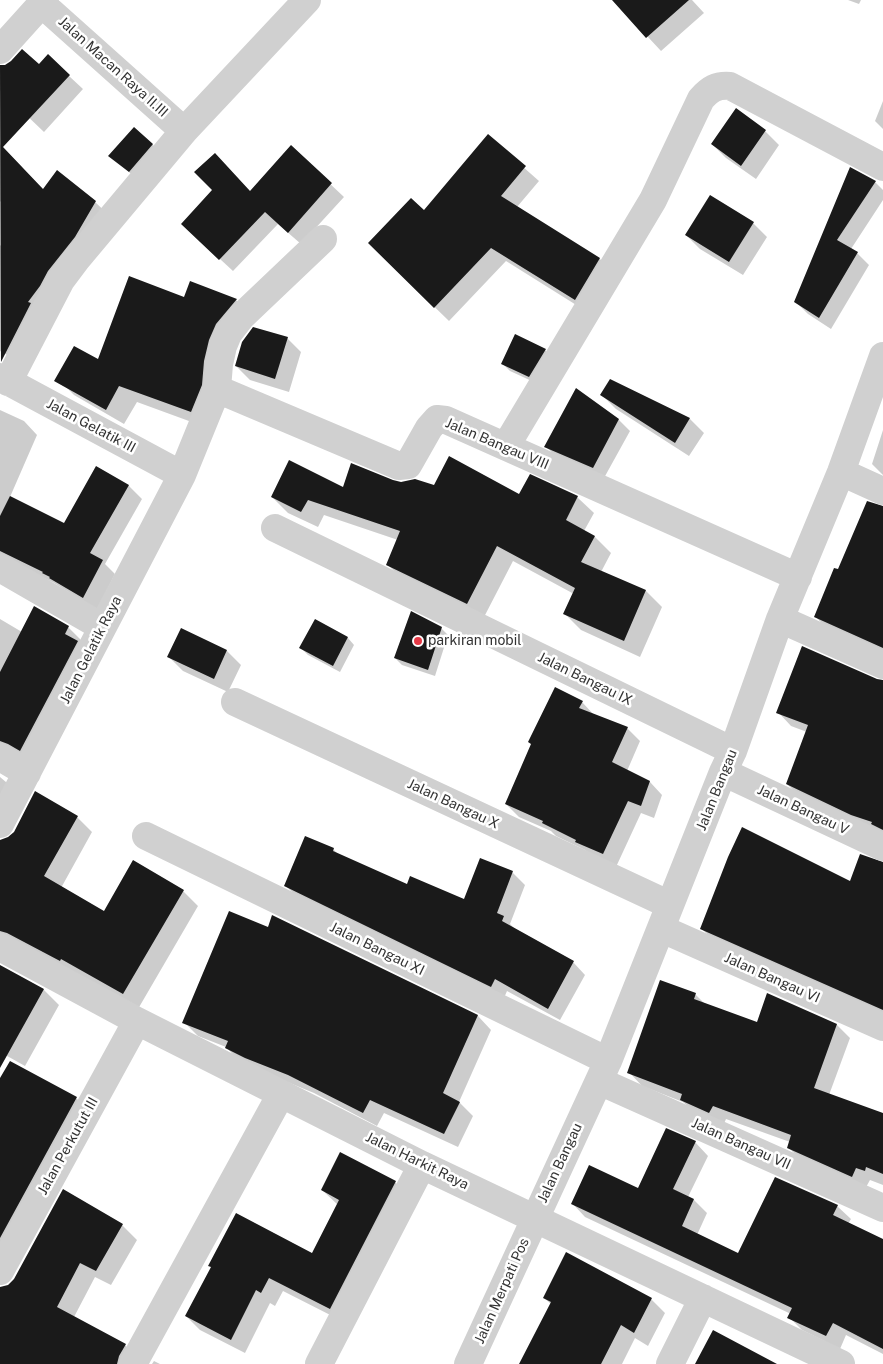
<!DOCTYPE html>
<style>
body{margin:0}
canvas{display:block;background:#fff}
</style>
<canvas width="883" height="1364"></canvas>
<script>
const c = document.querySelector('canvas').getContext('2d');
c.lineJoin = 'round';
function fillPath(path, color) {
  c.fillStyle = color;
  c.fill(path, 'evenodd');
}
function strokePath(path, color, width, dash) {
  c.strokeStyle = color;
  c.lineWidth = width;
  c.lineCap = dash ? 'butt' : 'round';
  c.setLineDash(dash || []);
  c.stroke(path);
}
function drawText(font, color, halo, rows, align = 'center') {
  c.font = font + ' "Public Sans",sans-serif';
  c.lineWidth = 5;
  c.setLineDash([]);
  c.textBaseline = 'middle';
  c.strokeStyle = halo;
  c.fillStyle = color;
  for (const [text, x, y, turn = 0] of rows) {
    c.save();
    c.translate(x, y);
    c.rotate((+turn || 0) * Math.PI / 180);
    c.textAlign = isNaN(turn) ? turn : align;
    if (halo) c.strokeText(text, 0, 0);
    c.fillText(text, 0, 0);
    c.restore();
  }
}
fillPath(new Path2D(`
 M 632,0 L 692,0 L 704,13 L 661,51 L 622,9 Z
 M 848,0 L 861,0 L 859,4 Z
 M 0,66 L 39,66 L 69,76 L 83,89 L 44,132 L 0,90 Z
 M 883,101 L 883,129 L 875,121 Z
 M 765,131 L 779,145 L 756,179 L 726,158 L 712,144 Z
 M 488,136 L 539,181 L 517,207 L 600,259 L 613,273 L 589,313 L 506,261 L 449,321 L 383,257 L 424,212 Z
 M 0,144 L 43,190 L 95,202 L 111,217 L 23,364 L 0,351 L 0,246 L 19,221 L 0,201 Z
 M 152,144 L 159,151 L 136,178 L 110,156 Z
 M 291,147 L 344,197 L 301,244 L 278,224 L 233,271 L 195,236 L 251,192 Z
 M 875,182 L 883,190 L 883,200 L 851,249 L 857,253 L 869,265 L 831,329 L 808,314 L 796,302 Z
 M 753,223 L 767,237 L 743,275 L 700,249 L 686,235 Z
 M 191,283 L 236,300 L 253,317 L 232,342 L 208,428 L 137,402 L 124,424 L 74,395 L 57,378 L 99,361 L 185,299 Z
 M 287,338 L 301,352 L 289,392 L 250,380 L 236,366 Z
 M 545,350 L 552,357 L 536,383 L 510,371 L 503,364 Z
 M 610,381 L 690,419 L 704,433 L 689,456 L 616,409 L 602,395 Z
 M 576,390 L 619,420 L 630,431 L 604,478 L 557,457 L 546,447 Z
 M 0,410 L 24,421 L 37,435 L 10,497 L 64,524 L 97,467 L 129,486 L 142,499 L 105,564 L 115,574 L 97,610 L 54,583 L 0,557 Z
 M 883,430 L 883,475 L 872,464 Z
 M 530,476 L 577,497 L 594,513 L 584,531 L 595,537 L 611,553 L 601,572 L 646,591 L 662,607 L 640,657 L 581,630 L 565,614 L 574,594 L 513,561 L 483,619 L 403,580 L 387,564 L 398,540 L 324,515 L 318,527 L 288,513 L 272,497 L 393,482 L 520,496 Z
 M 883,507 L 883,655 L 829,631 L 816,617 L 839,571 Z
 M 0,619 L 22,632 L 68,627 L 82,641 L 34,764 L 0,763 Z
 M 316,621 L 348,638 L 354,645 L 340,672 L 308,655 L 301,648 Z
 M 441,628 L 448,635 L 435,676 L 402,665 L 395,658 Z
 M 182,630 L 227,651 L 241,665 L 228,692 L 183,671 L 169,657 Z
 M 877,681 L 883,681 L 883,834 L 801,798 L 787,784 L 807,732 L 791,726 L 778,712 Z
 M 582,702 L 595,716 L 627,728 L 640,741 L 627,771 L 650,782 L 662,795 L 654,818 L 641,813 L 616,867 L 589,854 L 585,850 L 556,836 L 551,831 L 519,817 L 506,804 Z
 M 0,777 L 19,793 L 0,830 Z
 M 77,817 L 92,832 L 61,888 L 105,913 L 183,891 L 198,906 L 138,1009 L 0,960 L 0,893 Z
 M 333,849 L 339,855 L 408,886 L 465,900 L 512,872 L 525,885 L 510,924 L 516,930 L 573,962 L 585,975 L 560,1020 L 507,991 L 504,998 L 298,898 L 286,886 Z
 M 883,864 L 883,1017 L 715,942 L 701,928 L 851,883 Z
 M 273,917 L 478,1016 L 491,1030 L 459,1102 L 473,1116 L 458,1147 L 384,1113 L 377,1126 L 314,1093 L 260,1071 L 240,1062 L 226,1047 L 198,1036 L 184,1022 L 268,928 Z
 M 0,966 L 44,990 L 59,1005 L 25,1066 L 0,1052 Z
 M 695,994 L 705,1004 L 757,1023 L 837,1025 L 850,1038 L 829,1095 L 883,1115 L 883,1185 L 870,1180 L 865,1189 L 802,1161 L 788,1147 L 790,1142 L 726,1119 L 723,1126 L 695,1113 L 683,1102 L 642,1086 L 629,1072 Z
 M 0,1081 L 76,1098 L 92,1113 L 0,1283 Z
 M 695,1142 L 708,1156 L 688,1197 L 694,1200 L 707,1213 L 697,1235 L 738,1255 L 775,1178 L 837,1206 L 851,1219 L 848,1224 L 883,1241 L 883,1354 L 846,1335 L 840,1349 L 802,1330 L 789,1317 L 791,1314 L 585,1217 L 572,1203 L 638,1189 Z
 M 395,1182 L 409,1196 L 344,1322 L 283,1291 L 275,1306 L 270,1303 L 245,1353 L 200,1330 L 186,1316 L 313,1254 L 338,1205 L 322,1190 Z
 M 122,1225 L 137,1240 L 111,1285 L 95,1277 L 74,1317 L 125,1345 L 140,1360 L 138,1364 L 0,1364 L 0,1328 Z
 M 544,1298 L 651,1299 L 665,1313 L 648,1346 L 635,1338 L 622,1364 L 526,1364 L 551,1304 Z
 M 154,1361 L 160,1364 L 152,1364 Z`), '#0003');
fillPath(new Path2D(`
 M 612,0 L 689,0 L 646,38 Z
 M 22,49 L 39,64 L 48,54 L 70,75 L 3,147 L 43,189 L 57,170 L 96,201 L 75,237 L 48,271 L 40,286 L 28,302 L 31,303 L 1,362 L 0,65 L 5,65 L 11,61 Z
 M 736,108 L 766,130 L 741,166 L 711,144 Z
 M 134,127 L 153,144 L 129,172 L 108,156 Z
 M 488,134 L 526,166 L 501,196 L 600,258 L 575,300 L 491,248 L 434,308 L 368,243 L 411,198 L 424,210 Z
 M 291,145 L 332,183 L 288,233 L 265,212 L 219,260 L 181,224 L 212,190 L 194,172 L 215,153 L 250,191 Z
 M 850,167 L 876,181 L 837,240 L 858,252 L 819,318 L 794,302 Z
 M 710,195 L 754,222 L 729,262 L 685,235 Z
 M 129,276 L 184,297 L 190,281 L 237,299 L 216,324 L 209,340 L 204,361 L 202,385 L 191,412 L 119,386 L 106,410 L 54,381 L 74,346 L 98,359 Z
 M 253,327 L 288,337 L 275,379 L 235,366 L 242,342 Z
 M 515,334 L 546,349 L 529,377 L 501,364 Z
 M 610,379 L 690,418 L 675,443 L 600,395 Z
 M 576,388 L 619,419 L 593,468 L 544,447 Z
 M 449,456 L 519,494 L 530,474 L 578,496 L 566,520 L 595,536 L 581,562 L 646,590 L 624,641 L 563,614 L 575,588 L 497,546 L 467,604 L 386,565 L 400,531 L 308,500 L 301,512 L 271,497 L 289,460 L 343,487 L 351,463 L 393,480 L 401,482 L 415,479 L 434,485 Z
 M 96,466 L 129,485 L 90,553 L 103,560 L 83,598 L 49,578 L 50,577 L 42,573 L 43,572 L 0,551 L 0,516 L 10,496 L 64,523 Z
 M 867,501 L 883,506 L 883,648 L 814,617 L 834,568 L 838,569 Z
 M 34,606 L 69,626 L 65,634 L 78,641 L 20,751 L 8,744 L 0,741 L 0,672 Z
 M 411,611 L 442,627 L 428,670 L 394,658 Z
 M 315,619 L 348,637 L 333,666 L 299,648 Z
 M 181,628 L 227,650 L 214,679 L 167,657 Z
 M 802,646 L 877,679 L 883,680 L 883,830 L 871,824 L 872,822 L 851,815 L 786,784 L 808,725 L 776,713 Z
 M 555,687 L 583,701 L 579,708 L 628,727 L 612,762 L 650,781 L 641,806 L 628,801 L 603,854 L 575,842 L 576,840 L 542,823 L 543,821 L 505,804 L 531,744 L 528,742 Z
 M 35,791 L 78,816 L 44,876 L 104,911 L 133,860 L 184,890 L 123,994 L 61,959 L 60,961 L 7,933 L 0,931 L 0,840 L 8,837 L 14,832 Z
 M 742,827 L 850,881 L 860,854 L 883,862 L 883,1010 L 700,929 L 728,857 Z
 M 305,836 L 334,848 L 333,851 L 407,884 L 410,876 L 464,899 L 480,858 L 513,871 L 497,913 L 504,916 L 502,921 L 574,961 L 548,1009 L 495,979 L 491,987 L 284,886 Z
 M 229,911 L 268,927 L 272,915 L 478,1015 L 443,1093 L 460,1102 L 444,1134 L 370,1100 L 363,1113 L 288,1075 L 245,1058 L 225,1048 L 228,1041 L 182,1023 Z
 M 0,965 L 44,989 L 0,1068 Z
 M 660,980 L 696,993 L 694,999 L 757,1022 L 767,993 L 837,1024 L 814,1088 L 883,1113 L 883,1174 L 866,1167 L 865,1171 L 856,1168 L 852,1177 L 787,1148 L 791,1135 L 713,1106 L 709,1113 L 680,1100 L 682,1094 L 627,1073 Z
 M 10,1061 L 77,1097 L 0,1238 L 0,1078 Z
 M 666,1128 L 696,1141 L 673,1189 L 694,1199 L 682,1226 L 738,1253 L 775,1177 L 838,1205 L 833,1215 L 883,1239 L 883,1349 L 833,1323 L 826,1336 L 787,1318 L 792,1308 L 571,1204 L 589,1165 L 638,1188 Z
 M 340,1152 L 396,1181 L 330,1309 L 269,1278 L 261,1293 L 256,1290 L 231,1340 L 185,1316 L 211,1267 L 208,1266 L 236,1213 L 312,1253 L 339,1200 L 321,1190 Z
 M 63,1189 L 123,1224 L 96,1271 L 80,1263 L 57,1307 L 126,1344 L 119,1356 L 117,1364 L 0,1364 L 0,1287 L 8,1285 L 14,1279 Z
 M 566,1252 L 652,1298 L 634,1333 L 621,1325 L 601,1364 L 519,1364 L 551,1302 L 543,1298 Z
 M 713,1330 L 777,1364 L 695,1364 Z`), '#1a1a1a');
strokePath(new Path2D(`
 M 42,4 L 184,131
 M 0,50 L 45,0
 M 0,377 L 182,475
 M 8,382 L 61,280 L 76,260 L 184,131 L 307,0
 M 217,389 L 399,466 L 408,465 L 429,428 L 437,419 L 446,420 L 798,577
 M 506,446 L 653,200 L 701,99 C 710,89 716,85 730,86 L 883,167
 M 841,472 L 883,491
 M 275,528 L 733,751
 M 0,568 L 102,627
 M 780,619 L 883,665
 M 235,702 L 670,905
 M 0,757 L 27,773
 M 723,772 L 883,847
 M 0,824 L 182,475 L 217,389 L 219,364 L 223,346 L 228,334 L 242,316 L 323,239
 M 146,836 L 608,1061
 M 662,929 L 883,1027
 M 0,947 L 137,1021 L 422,1165 L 841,1364
 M 599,1081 L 883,1208
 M 0,1271 L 137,1021
 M 133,1364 L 281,1094
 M 319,1364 L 422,1165
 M 468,1364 L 608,1061 L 723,772 L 733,751 L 780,619 L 841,472 L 883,356
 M 670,1364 L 703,1298`), '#d0d0d0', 28);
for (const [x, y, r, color] of [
 [418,641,5,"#e63946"]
]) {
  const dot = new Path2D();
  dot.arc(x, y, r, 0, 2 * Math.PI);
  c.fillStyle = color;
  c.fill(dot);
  strokePath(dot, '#fff', 2);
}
drawText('14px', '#333', '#fff', [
 ["Jalan Macan Raya II.III",113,67,42],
 ["Jalan Gelatik III",91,426,28],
 ["Jalan Bangau VIII",497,444,23],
 ["Jalan Gelatik Raya",91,650,-63],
 ["Jalan Bangau IX",585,679,26],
 ["Jalan Bangau",717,790,-68],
 ["Jalan Bangau X",453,804,25],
 ["Jalan Bangau V",803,810,25],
 ["Jalan Bangau XI",377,949,26],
 ["Jalan Bangau VI",772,978,24],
 ["Jalan Bangau VII",741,1144,24],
 ["Jalan Perkutut III",68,1146,-61],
 ["Jalan Harkit Raya",417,1161,26],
 ["Jalan Bangau",560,1163,-65],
 ["Jalan Merpati Pos",502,1291,-66]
]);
drawText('14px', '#333', '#fff', [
 ["parkiran mobil",428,641]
], 'left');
</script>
